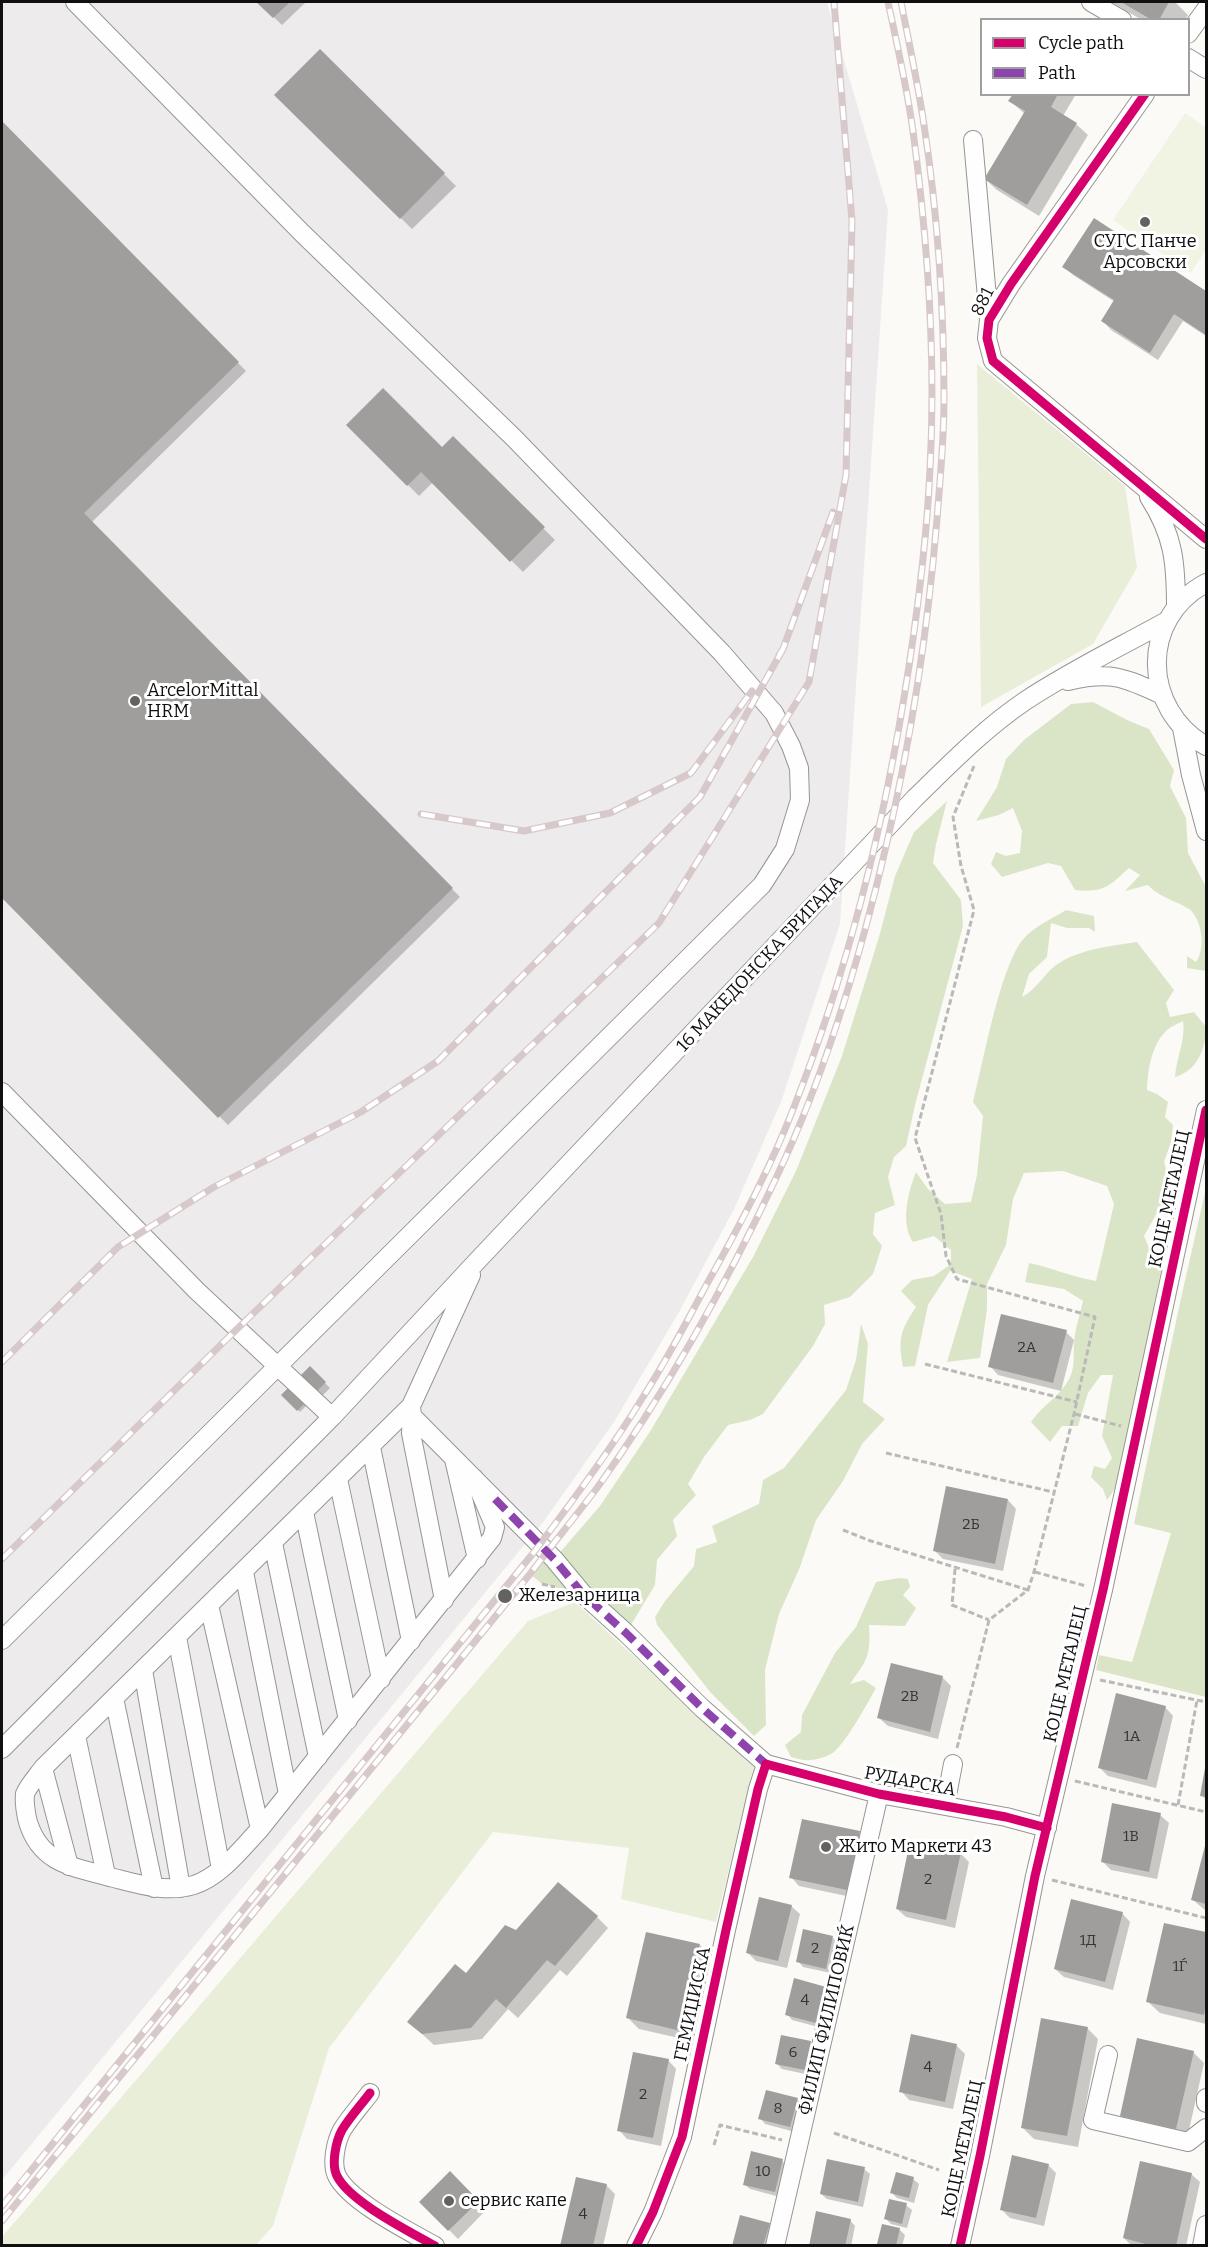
<!DOCTYPE html>
<meta charset="utf-8">
<style>
body{margin:0}
#map{position:relative;width:1208px;height:2247px;overflow:hidden;background:#fcfaf7;font-family:Bitter,serif}
canvas{display:block}
.frame{position:absolute;inset:0;border:3px solid #101010;pointer-events:none}
.legend{position:absolute;left:980px;top:18px;width:210px;height:78px;box-sizing:border-box;background:#fff;border:2px solid #9f9f9f;margin:0;padding:8px 10px;list-style:none;font-size:18px;color:#101010}
.legend li{display:flex;align-items:center;gap:12px;height:30px}
.legend b{width:30px;border:2px solid #9f9f9f}
</style>
<div id="map">
<canvas width="1208" height="2247"></canvas>
<div class="frame"></div>
<ul class="legend">
<li><b style="height:8px;background:#d6006c"></b>Cycle path</li>
<li><b style="height:8px;background:#8e44ad"></b>Path</li>
</ul>
</div>
<script>
const c = document.querySelector('canvas').getContext('2d');
c.lineJoin = 'round';
function fillPath(path, color) {
  c.fillStyle = color;
  c.fill(path, 'evenodd');
}
function strokePath(path, color, width, dash) {
  c.strokeStyle = color;
  c.lineWidth = width;
  c.lineCap = dash ? 'butt' : 'round';
  c.setLineDash(dash || []);
  c.stroke(path);
}
function drawText(font, color, halo, rows, align = 'center') {
  c.font = font + ' Bitter,serif';
  c.lineWidth = 6;
  c.setLineDash([]);
  c.textBaseline = 'middle';
  c.strokeStyle = halo;
  c.fillStyle = color;
  for (const [text, x, y, turn = 0] of rows) {
    c.save();
    c.translate(x, y);
    c.rotate((+turn || 0) * Math.PI / 180);
    c.textAlign = isNaN(turn) ? turn : align;
    if (halo) c.strokeText(text, 0, 0);
    c.fillText(text, 0, 0);
    c.restore();
  }
}
fillPath(new Path2D(`
 M 2,2 L 827,2 L 888,210 L 840,924 L 781,1102 L 734,1209 L 679,1312 L 614,1422 L 544,1521 L 2,2180 Z`), '#eeebed');
fillPath(new Path2D(`
 M 977,364 L 1125,486 L 1137,568 L 1093,644 L 981,707 Z
 M 575,1602 L 754,1767 L 716,1922 L 621,1899 L 629,1848 L 493,1832 L 329,2048 L 273,2226 L 256,2245 L 2,2246 L 2,2237 L 528,1621 Z`), '#e9eed9');
fillPath(new Path2D(`
 M 1093,702 L 1127,720 L 1149,729 L 1174,770 L 1170,786 L 1186,818 L 1188,853 L 1206,887 L 1206,971 L 1187,968 L 1187,956 L 1196,962 C 1206,948 1202,919 1189,909 C 1175,900 1160,898 1148,885 L 1125,891 L 1140,875 L 1129,868 C 1109,886 1105,893 1075,890 L 1061,866 L 1048,863 L 1002,877 L 991,864 L 996,852 L 1006,856 L 1020,853 L 1022,831 L 1013,808 L 999,815 L 976,821 L 997,787 L 1006,759 L 1024,740 L 1071,704 Z
 M 947,801 L 936,844 L 933,863 L 961,900 L 963,926 L 915,1105 L 906,1146 L 894,1157 L 888,1177 L 895,1205 L 875,1213 L 873,1234 L 882,1246 L 873,1274 L 850,1297 L 824,1305 L 825,1324 L 813,1346 L 763,1414 L 750,1420 L 728,1425 L 704,1457 L 688,1484 L 696,1495 L 673,1520 L 677,1536 L 657,1560 L 655,1585 L 626,1633 L 583,1594 L 542,1584 L 530,1574 L 542,1559 L 549,1565 L 600,1506 L 651,1430 L 753,1257 L 796,1171 L 842,1056 L 879,937 L 895,876 L 914,832 Z
 M 1066,910 L 1094,916 L 1095,932 L 1089,928 L 1067,928 L 1051,923 L 1047,957 L 1029,974 L 1022,997 C 1037,989 1043,975 1056,965 C 1079,949 1111,946 1137,942 L 1174,990 L 1166,1003 L 1170,1017 L 1194,1012 L 1206,1027 C 1206,1049 1197,1071 1175,1077 C 1176,1058 1186,1040 1183,1021 C 1177,1024 1170,1027 1166,1031 C 1151,1046 1148,1070 1147,1090 L 1157,1094 L 1168,1102 L 1165,1117 L 1173,1125 L 1171,1142 L 1164,1162 L 1171,1188 L 1144,1236 L 1152,1255 L 1162,1267 C 1155,1295 1153,1322 1148,1350 C 1145,1368 1137,1385 1134,1403 C 1127,1437 1130,1472 1107,1500 L 1103,1489 L 1091,1477 L 1094,1466 L 1105,1469 L 1112,1458 L 1102,1436 L 1113,1375 L 1101,1375 L 1088,1393 L 1078,1426 L 1062,1426 L 1050,1442 L 1031,1422 C 1041,1407 1056,1399 1066,1384 C 1076,1370 1073,1359 1074,1343 C 1075,1329 1080,1314 1083,1301 L 1064,1289 L 1025,1282 L 1029,1263 C 1052,1268 1073,1277 1096,1281 L 1114,1204 L 1107,1186 L 1063,1171 L 1024,1173 L 1013,1199 L 1006,1245 L 987,1284 L 987,1309 L 980,1358 L 947,1362 L 972,1279 L 950,1271 L 928,1305 L 915,1366 L 903,1367 C 898,1338 900,1331 916,1307 L 901,1291 L 912,1280 L 934,1276 L 951,1264 L 951,1250 L 934,1236 L 913,1242 C 900,1223 908,1192 916,1172 L 928,1189 L 945,1204 L 971,1202 L 977,1175 L 983,1116 L 973,1102 C 983,1065 1001,958 1027,935 C 1038,925 1053,918 1066,910 Z
 M 1206,1188 L 1206,1697 L 1096,1670 L 1099,1655 L 1132,1662 L 1171,1533 L 1134,1524 L 1179,1307 Z
 M 861,1324 L 868,1344 L 863,1402 L 885,1419 L 862,1444 L 843,1481 L 816,1520 L 800,1567 L 779,1614 L 765,1670 L 766,1725 L 754,1736 L 711,1693 L 657,1625 L 655,1617 L 665,1601 L 694,1566 L 696,1549 L 717,1542 L 712,1526 L 759,1504 L 763,1480 L 784,1468 L 846,1390 L 856,1360 Z
 M 899,1578 L 908,1579 L 910,1587 L 903,1595 L 916,1608 L 905,1626 L 869,1625 C 871,1656 867,1660 850,1684 L 864,1680 L 876,1688 C 869,1701 843,1748 831,1754 C 817,1761 805,1762 791,1757 L 785,1745 L 801,1732 L 802,1715 L 835,1653 L 856,1627 L 876,1582 Z`), '#dae5c8');
fillPath(new Path2D(`
 M 1185,113 L 1206,128 L 1206,249 L 1191,273 L 1113,220 Z`), '#f1f3e3');
fillPath(new Path2D(`
 M 258,2 L 306,2 L 282,25 Z
 M 1111,2 L 1175,2 L 1188,15 L 1185,20 L 1142,20 Z
 M 320,51 L 456,186 L 412,229 L 276,95 Z
 M 1014,94 L 1076,94 L 1063,116 L 1076,124 L 1088,135 L 1039,216 L 997,190 L 985,179 L 1025,114 L 1010,101 Z
 M 2,122 L 246,371 L 92,522 L 460,897 L 228,1125 L 2,896 Z
 M 1094,220 L 1206,293 L 1206,336 L 1183,321 L 1158,360 L 1111,330 L 1103,321 L 1115,302 L 1073,275 L 1064,267 Z
 M 348,425 L 442,449 L 453,438 L 555,540 L 523,572 L 433,482 L 419,496 Z
 M 1066,1332 L 1074,1340 L 1061,1391 L 998,1375 L 990,1366 Z
 M 310,1368 L 330,1388 L 320,1398 L 317,1395 L 300,1412 L 283,1395 Z
 M 1008,1500 L 1016,1509 L 1003,1571 L 943,1559 L 934,1550 Z
 M 892,1665 L 943,1678 L 951,1686 L 938,1739 L 888,1726 L 879,1718 Z
 M 1165,1707 L 1173,1716 L 1156,1788 L 1108,1776 L 1099,1767 Z
 M 1206,1770 L 1206,1800 L 1202,1795 Z
 M 1160,1815 L 1169,1823 L 1157,1879 L 1111,1870 L 1102,1861 Z
 M 859,1832 L 867,1841 L 856,1898 L 799,1886 L 791,1877 Z
 M 1206,1845 L 1206,1911 L 1192,1899 Z
 M 960,1853 L 969,1862 L 955,1928 L 906,1917 L 897,1909 Z
 M 791,1906 L 800,1914 L 787,1968 L 756,1961 L 747,1952 Z
 M 1122,1913 L 1130,1922 L 1113,1990 L 1064,1977 L 1055,1969 Z
 M 597,1917 L 608,1928 L 567,1976 L 560,1970 L 518,2018 L 508,2009 L 482,2039 L 434,2045 L 409,2022 L 517,1932 Z
 M 1165,1925 L 1206,1934 L 1206,2024 L 1160,2013 L 1148,2002 Z
 M 833,1938 L 838,1943 L 831,1973 L 803,1967 L 798,1961 Z
 M 700,1945 L 711,1957 L 692,2041 L 639,2029 L 628,2018 Z
 M 825,1988 L 822,2028 L 792,2020 L 787,2014 Z
 M 1087,2028 L 1098,2039 L 1078,2147 L 1034,2139 L 1022,2127 Z
 M 810,2043 L 815,2048 L 810,2075 L 782,2069 L 777,2064 Z
 M 956,2045 L 965,2054 L 953,2109 L 909,2100 L 901,2091 Z
 M 1193,2052 L 1204,2063 L 1187,2139 L 1133,2127 L 1121,2116 Z
 M 668,2060 L 676,2069 L 661,2146 L 627,2139 L 619,2130 Z
 M 797,2100 L 802,2105 L 795,2132 L 765,2124 L 760,2118 Z
 M 782,2161 L 788,2166 L 780,2197 L 750,2189 L 744,2184 Z
 M 1048,2165 L 1056,2173 L 1044,2226 L 1010,2218 L 1001,2209 Z
 M 864,2169 L 870,2174 L 863,2207 L 827,2199 L 821,2194 Z
 M 450,2173 L 486,2210 L 458,2239 L 421,2202 Z
 M 1191,2174 L 1200,2182 L 1186,2246 L 1132,2246 L 1124,2238 Z
 M 913,2179 L 919,2184 L 914,2203 L 897,2198 L 892,2193 Z
 M 606,2185 L 615,2194 L 603,2246 L 561,2246 Z
 M 906,2205 L 912,2210 L 907,2228 L 891,2224 L 885,2218 Z
 M 850,2220 L 855,2226 L 851,2246 L 810,2246 Z
 M 769,2224 L 774,2230 L 770,2246 L 734,2245 Z
 M 884,2225 L 900,2230 L 905,2235 L 902,2246 L 879,2244 Z`), '#0003');
fillPath(new Path2D(`
 M 256,2 L 290,2 L 273,18 Z
 M 1121,2 L 1169,2 L 1159,20 L 1152,20 Z
 M 320,49 L 445,173 L 400,219 L 274,95 Z
 M 1013,94 L 1058,94 L 1051,107 L 1077,123 L 1027,205 L 984,179 L 1025,111 L 1008,101 Z
 M 2,121 L 239,362 L 84,513 L 453,888 L 218,1118 L 2,898 Z
 M 1094,218 L 1206,291 L 1206,335 L 1174,314 L 1150,353 L 1101,321 L 1114,300 L 1062,267 Z
 M 383,388 L 442,447 L 453,436 L 545,527 L 510,562 L 421,472 L 407,486 L 346,425 Z
 M 1001,1314 L 1067,1330 L 1053,1383 L 988,1367 Z
 M 310,1366 L 326,1382 L 297,1411 L 281,1395 Z
 M 946,1486 L 1008,1499 L 995,1564 L 933,1551 Z
 M 891,1663 L 943,1676 L 930,1732 L 877,1718 Z
 M 1116,1693 L 1166,1706 L 1147,1780 L 1098,1768 Z
 M 1205,1768 L 1206,1768 L 1206,1797 L 1200,1796 Z
 M 1112,1803 L 1161,1813 L 1149,1872 L 1101,1862 Z
 M 802,1819 L 860,1831 L 847,1890 L 789,1878 Z
 M 910,1841 L 961,1852 L 946,1920 L 896,1909 Z
 M 1206,1842 L 1206,1904 L 1191,1900 Z
 M 558,1882 L 598,1916 L 555,1966 L 547,1960 L 506,2008 L 496,1999 L 471,2028 L 422,2034 L 407,2022 L 455,1964 L 466,1973 L 505,1925 L 516,1930 Z
 M 759,1897 L 792,1905 L 778,1961 L 746,1953 Z
 M 1071,1899 L 1123,1912 L 1105,1982 L 1054,1969 Z
 M 1164,1923 L 1206,1932 L 1206,2002 L 1204,2015 L 1146,2002 Z
 M 803,1929 L 833,1936 L 826,1969 L 796,1962 Z
 M 646,1932 L 700,1944 L 681,2031 L 626,2018 Z
 M 794,1978 L 826,1987 L 816,2023 L 785,2015 Z
 M 1041,2018 L 1088,2027 L 1067,2136 L 1021,2128 Z
 M 911,2034 L 957,2044 L 945,2102 L 899,2092 Z
 M 781,2035 L 811,2041 L 805,2070 L 775,2064 Z
 M 1137,2038 L 1194,2051 L 1176,2129 L 1120,2116 Z
 M 633,2052 L 669,2059 L 653,2138 L 617,2131 Z
 M 766,2090 L 798,2098 L 790,2127 L 758,2119 Z
 M 751,2151 L 783,2159 L 775,2192 L 743,2185 Z
 M 1012,2155 L 1049,2164 L 1036,2218 L 1000,2210 Z
 M 827,2159 L 865,2167 L 858,2202 L 820,2194 Z
 M 1140,2161 L 1192,2173 L 1176,2246 L 1153,2246 L 1123,2238 Z
 M 450,2171 L 479,2201 L 448,2231 L 419,2202 Z
 M 896,2172 L 914,2177 L 909,2198 L 890,2193 Z
 M 576,2177 L 607,2184 L 593,2246 L 560,2246 Z
 M 889,2199 L 907,2203 L 902,2224 L 884,2219 Z
 M 816,2211 L 851,2219 L 845,2246 L 809,2246 Z
 M 740,2215 L 770,2223 L 763,2246 L 732,2246 Z
 M 882,2224 L 900,2228 L 896,2246 L 877,2244 Z`), '#a09e9c');
const minor = new Path2D(`
 M 1091,2 L 1122,20
 M 1188,34 L 1206,9
 M 1188,58 L 1206,69
 M 1145,94 L 1011,284 L 989,320 L 987,338 L 993,361 L 1206,539
 M 973,140 L 989,320
 M 1149,497 C 1174,536 1176,563 1176,608
 M 1206,583 C 1139,619 1142,709 1206,746
 M 1068,681 C 1110,671 1124,677 1162,695
 M 1182,728 L 1191,775 L 1206,831
 M 2,1092 L 197,1291 L 332,1417
 M 471,1275 L 411,1406 L 412,1416 L 554,1559 L 583,1594 L 626,1633 L 702,1708 L 766,1764 L 879,1794 L 1006,1817 L 1047,1828
 M 411,1406 L 43,1768 C 38,1775 28,1786 25,1794 C 24,1802 26,1815 28,1822 C 41,1865 75,1867 114,1878 C 141,1885 167,1893 194,1885 C 221,1876 241,1849 260,1829 L 492,1538 L 495,1527 L 474,1478
 M 412,1416 L 411,1433 L 444,1600
 M 371,1447 L 411,1641
 M 454,1459 L 477,1559
 M 338,1479 L 381,1679
 M 304,1512 L 348,1720
 M 273,1543 L 318,1757
 M 244,1572 L 288,1794
 M 209,1605 L 260,1829
 M 177,1637 L 221,1869
 M 2,1640 L 762,885 L 785,849 L 800,800 L 799,768 L 791,746 L 774,713 L 722,653 L 514,438 L 302,233 L 75,2
 M 143,1670 L 181,1888
 M 114,1698 L 154,1888
 M 76,1736 L 106,1875
 M 2,1749 L 332,1417 L 478,1260 L 915,798 C 950,764 985,728 1025,701 C 1070,671 1118,648 1165,622
 M 43,1768 L 69,1866
 M 945,1806 L 953,1764
 M 1108,2055 L 1093,2120 L 1188,2142 L 1206,2128
 M 370,2093 C 361,2105 350,2117 342,2130 C 336,2141 331,2164 337,2176 C 350,2202 409,2231 435,2246
 M 1206,2098 L 1206,2103
 M 636,2246 L 653,2212 L 682,2137 L 726,1930 L 758,1789 L 766,1764
 M 775,2246 L 879,1794
 M 960,2246 L 980,2156 L 1035,1876 L 1103,1590 L 1206,1110
 M 1202,2246 L 1206,2225`);
strokePath(minor, '#969594', 20);
strokePath(new Path2D(`
 M 925,1364 L 1077,1402
 M 1075,1414 L 1121,1426
 M 886,1453 L 1053,1492
 M 843,1530 L 871,1541 L 1028,1590
 M 955,1569 L 952,1605 L 989,1620
 M 1035,1572 L 1086,1586
 M 542,1584 L 555,1587
 M 1100,1680 L 1206,1702
 M 957,1748 L 989,1620 L 1028,1590 L 1034,1572 L 1074,1414 L 1095,1317 L 957,1279 L 946,1256 L 941,1214 L 915,1138 L 974,910 L 961,866 L 953,817 L 974,766
 M 1075,1781 L 1206,1812
 M 1178,1805 L 1197,1700
 M 1052,1880 L 1206,1918
 M 834,2133 L 939,2170
 M 714,2145 L 720,2125 L 782,2140`), '#b9b9b8', 3, [6, 3]);
strokePath(minor, '#fffefe', 18);
const rail = new Path2D(`
 M 779,655 L 783,649 L 833,512
 M 421,814 L 524,831 L 610,813 L 691,773 L 752,691
 M 2,1362 L 118,1247 L 214,1187 L 361,1112 L 438,1061 L 700,797 L 783,649
 M 2,1559 L 237,1329 L 659,923 L 809,682 L 846,475 L 852,221 L 834,2
 M 2,2206 L 534,1552 C 572,1502 610,1451 643,1397 C 667,1360 687,1321 708,1282 C 739,1227 769,1171 792,1112 C 849,969 886,818 909,666 C 919,600 927,535 930,469 C 936,357 928,243 913,131 C 907,88 897,44 888,2
 M 2,2221 L 530,1574 C 552,1545 575,1517 597,1488 C 666,1392 727,1283 777,1176 C 827,1070 861,955 887,842 C 912,735 928,628 937,519 C 940,480 944,440 944,401 C 944,310 938,216 924,125 C 918,84 909,43 901,2`);
strokePath(rail, '#d7c8ca', 7);
strokePath(rail, '#fff', 4.5, [14]);
strokePath(new Path2D(`
 M 495,1499 L 554,1559 L 583,1594 L 626,1633 L 702,1708 L 766,1764`), '#8e44ad', 8, [15, 8]);
strokePath(new Path2D(`
 M 1145,94 L 1011,284 L 989,320 L 987,338 L 993,361 L 1206,539
 M 370,2093 C 361,2105 350,2117 342,2130 C 336,2141 331,2164 337,2176 C 350,2202 409,2231 435,2246
 M 636,2246 L 653,2212 L 682,2137 L 726,1930 L 758,1789 L 766,1764 L 879,1794 L 1006,1817 L 1047,1828
 M 960,2246 L 980,2156 L 1035,1876 L 1103,1590 L 1206,1110`), '#d6006c', 9);
for (const [x, y, r, color] of [
 [1145,222,6,"#636261"],
 [135,701,6,"#636261"],
 [505,1596,8,"#636261"],
 [826,1847,6,"#636261"],
 [449,2201,6,"#636261"]
]) {
  const dot = new Path2D();
  dot.arc(x, y, r, 0, 2 * Math.PI);
  c.fillStyle = color;
  c.fill(dot);
  strokePath(dot, '#fff', 2);
}
drawText('15px', '#343433', null, [
 ["2А",1027,1348],
 ["2Б",971,1525],
 ["2В",910,1697],
 ["1А",1132,1737],
 ["1В",1131,1837],
 ["2",928,1880],
 ["1Д",1088,1941],
 ["2",815,1949],
 ["1Ѓ",1180,1967],
 ["4",805,2001],
 ["6",793,2053],
 ["4",928,2068],
 ["2",643,2095],
 ["8",778,2109],
 ["10",763,2172],
 ["4",583,2215]
]);
drawText('18px', '#101010', '#fff', [
 ["СУГС Панче",1145,242,"center"],
 ["Арсовски",1145,263,"center"],
 ["ArcelorMittal",147,691],
 ["HRM",147,712],
 ["Железарница",518,1596],
 ["Жито Маркети 43",838,1847],
 ["сервис капе",461,2201]
], 'left');
drawText('18px', '#101010', '#fff', [
 ["881",983,302,-64],
 ["16 МАКЕДОНСКА БРИГАДА",760,964,-47],
 ["КОЦЕ МЕТАЛЕЦ",1170,1199,-78],
 ["КОЦЕ МЕТАЛЕЦ",1066,1674,-77],
 ["РУДАРСКА",910,1782,11],
 ["ГЕМИЏИСКА",693,2004,-78],
 ["ФИЛИП ФИЛИПОВИЌ",827,2020,-77],
 ["КОЦЕ МЕТАЛЕЦ",963,2149,-78]
]);
</script>
